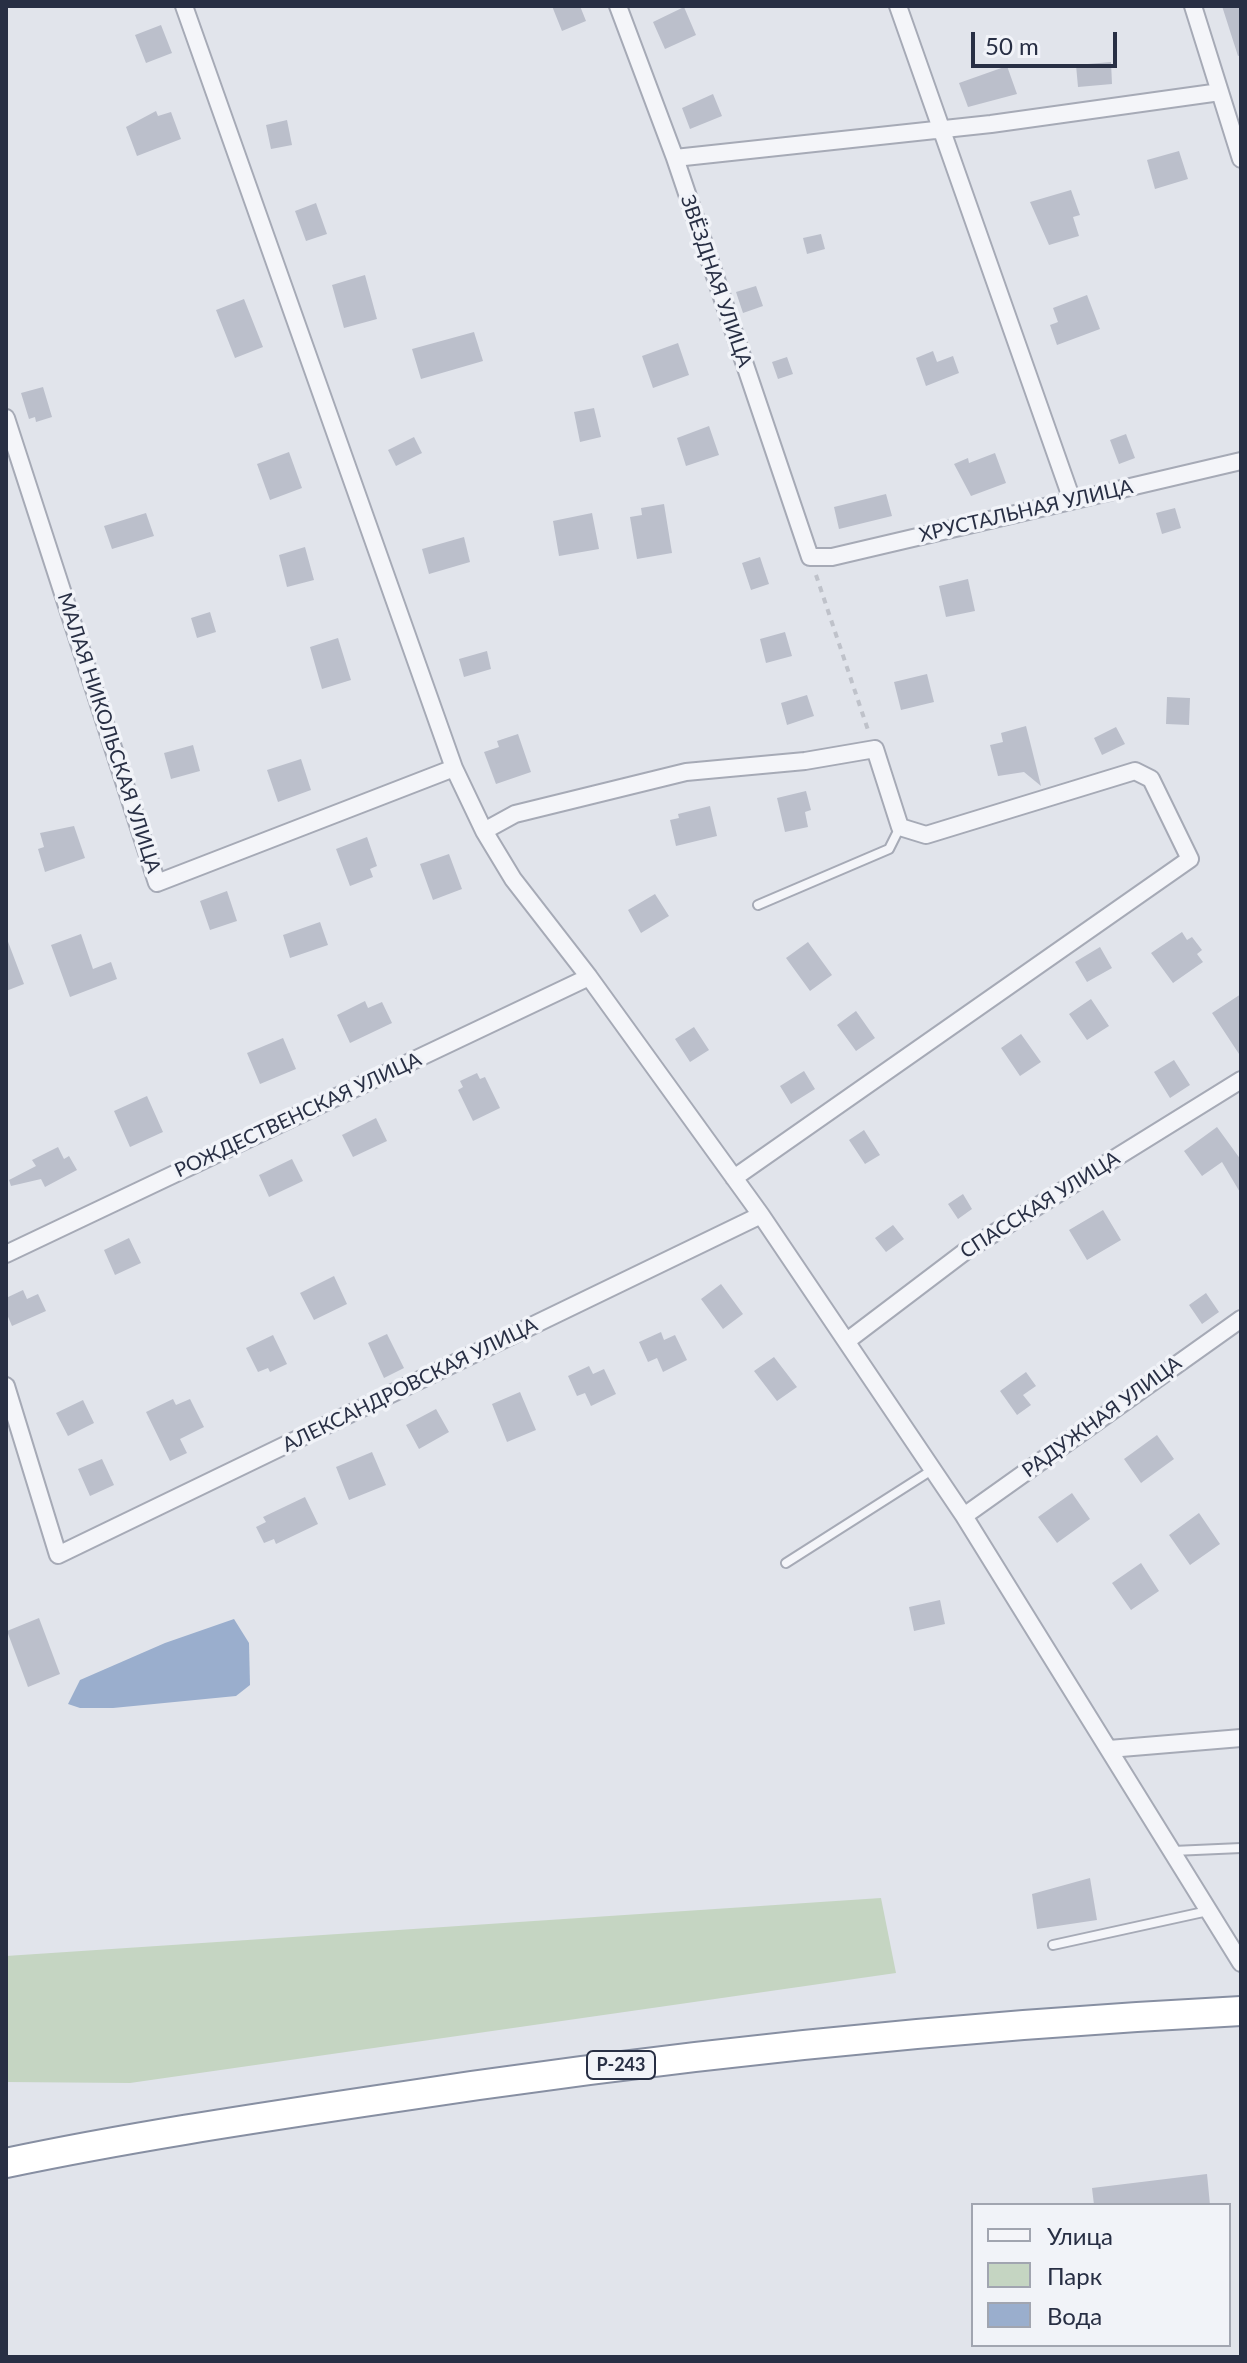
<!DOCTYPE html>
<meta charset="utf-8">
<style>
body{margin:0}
#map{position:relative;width:1247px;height:2363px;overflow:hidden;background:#e1e4eb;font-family:Lato,sans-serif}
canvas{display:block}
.frame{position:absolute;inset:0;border:8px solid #282f44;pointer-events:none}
.legend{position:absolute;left:971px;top:2203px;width:260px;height:144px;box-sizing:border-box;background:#f1f3f8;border:2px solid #a1a5b0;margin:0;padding:10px 14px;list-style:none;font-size:24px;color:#282f44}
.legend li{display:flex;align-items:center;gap:16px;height:40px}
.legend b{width:40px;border:2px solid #a1a5b0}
.scale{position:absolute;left:971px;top:32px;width:146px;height:36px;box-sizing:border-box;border:4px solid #282f44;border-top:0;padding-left:10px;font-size:24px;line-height:28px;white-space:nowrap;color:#282f44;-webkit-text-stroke:6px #f1f3f8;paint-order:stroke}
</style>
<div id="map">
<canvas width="1247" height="2363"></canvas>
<div class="frame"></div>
<ul class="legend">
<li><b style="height:10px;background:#f4f5f9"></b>Улица</li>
<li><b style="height:22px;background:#c5d5c2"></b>Парк</li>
<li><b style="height:22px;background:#9aaecd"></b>Вода</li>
</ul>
<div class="scale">50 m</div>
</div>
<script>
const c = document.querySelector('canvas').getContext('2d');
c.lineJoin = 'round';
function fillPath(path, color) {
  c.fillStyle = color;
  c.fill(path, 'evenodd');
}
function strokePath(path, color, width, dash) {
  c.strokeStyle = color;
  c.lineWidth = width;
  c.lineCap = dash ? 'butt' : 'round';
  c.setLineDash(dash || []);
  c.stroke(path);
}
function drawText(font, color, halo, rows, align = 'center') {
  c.font = font + ' Lato,sans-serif';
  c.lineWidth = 7;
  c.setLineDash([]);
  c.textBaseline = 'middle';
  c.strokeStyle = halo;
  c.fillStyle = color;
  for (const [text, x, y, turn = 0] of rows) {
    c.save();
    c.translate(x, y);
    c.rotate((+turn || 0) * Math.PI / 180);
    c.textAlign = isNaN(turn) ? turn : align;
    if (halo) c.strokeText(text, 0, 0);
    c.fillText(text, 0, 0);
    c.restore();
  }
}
fillPath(new Path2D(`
 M 881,1898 L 896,1973 L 130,2083 L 6,2082 L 6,1956 Z`), '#c5d5c2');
fillPath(new Path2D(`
 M 234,1619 L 249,1643 L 250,1685 L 236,1696 L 113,1708 L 80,1708 L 68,1704 L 80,1680 L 165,1643 Z`), '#9aaecd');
fillPath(new Path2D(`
 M 552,6 L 580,6 L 586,21 L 562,31 Z
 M 1222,6 L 1241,6 L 1241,55 L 1238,56 Z
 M 684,7 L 696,35 L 665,49 L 653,22 Z
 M 161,25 L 172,53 L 146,63 L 135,35 Z
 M 1111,62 L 1112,84 L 1078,87 L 1076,65 Z
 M 1007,66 L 1017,94 L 968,107 L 959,83 Z
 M 713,94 L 722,116 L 690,129 L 682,108 Z
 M 156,111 L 158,116 L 171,112 L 181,139 L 137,156 L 126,127 Z
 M 287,120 L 292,145 L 271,149 L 266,125 Z
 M 1179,151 L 1188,179 L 1155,189 L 1147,160 Z
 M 1071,190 L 1080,215 L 1073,217 L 1079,236 L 1049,245 L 1030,202 Z
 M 316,203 L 327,234 L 306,241 L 295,211 Z
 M 821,234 L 825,249 L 807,254 L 803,238 Z
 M 365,275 L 377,319 L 344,328 L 332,285 Z
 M 756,286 L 763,306 L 743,313 L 736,292 Z
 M 1087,295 L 1100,329 L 1057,345 L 1050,325 L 1058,322 L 1053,308 Z
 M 244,299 L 263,347 L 235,358 L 216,310 Z
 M 474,332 L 483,361 L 421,379 L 412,349 Z
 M 678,343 L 689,375 L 653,388 L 642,356 Z
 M 933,351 L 937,362 L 953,356 L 959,373 L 926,386 L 916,358 Z
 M 787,357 L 793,374 L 778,379 L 772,362 Z
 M 43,387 L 52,417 L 36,422 L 35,417 L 29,419 L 21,393 Z
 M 594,408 L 601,437 L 580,442 L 574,412 Z
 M 709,426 L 719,455 L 686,466 L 677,438 Z
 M 1126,434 L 1135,458 L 1119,464 L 1110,440 Z
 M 414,437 L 422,453 L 396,466 L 388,450 Z
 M 289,452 L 302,488 L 270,500 L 257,464 Z
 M 995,453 L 1006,483 L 971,496 L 954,464 L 968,458 L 969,463 Z
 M 886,494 L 892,516 L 839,529 L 834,507 Z
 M 664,504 L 672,553 L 637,559 L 630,517 L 642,515 L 641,508 Z
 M 1175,508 L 1181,528 L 1162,534 L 1156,513 Z
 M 146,513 L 154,536 L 112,549 L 104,526 Z
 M 592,513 L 599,549 L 559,556 L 553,521 Z
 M 464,537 L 470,562 L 429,574 L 422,549 Z
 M 305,547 L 314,580 L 287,587 L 279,555 Z
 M 760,557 L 769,584 L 751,590 L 742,563 Z
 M 968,579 L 975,611 L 946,617 L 939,586 Z
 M 210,612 L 216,632 L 197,638 L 191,618 Z
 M 785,632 L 792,656 L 766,663 L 760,639 Z
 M 338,638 L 351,680 L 322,689 L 310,647 Z
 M 487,651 L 491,669 L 464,677 L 459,659 Z
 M 927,674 L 934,702 L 901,710 L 894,682 Z
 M 807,695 L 814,716 L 787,725 L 781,703 Z
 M 1167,697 L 1190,698 L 1189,725 L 1166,724 Z
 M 1026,726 L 1041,786 L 1024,772 L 998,776 L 990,745 L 1003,742 L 1001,733 Z
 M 1116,727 L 1125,744 L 1102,755 L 1094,738 Z
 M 518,734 L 531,772 L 496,784 L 484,752 L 499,747 L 497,741 Z
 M 193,745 L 200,771 L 171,779 L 164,753 Z
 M 301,759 L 311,790 L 278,802 L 267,770 Z
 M 806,791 L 811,810 L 805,812 L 808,827 L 785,832 L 777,798 Z
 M 710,806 L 717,836 L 676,846 L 670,820 L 679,818 L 678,814 Z
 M 74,826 L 85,858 L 45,872 L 38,849 L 44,847 L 40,833 Z
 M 367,837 L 377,866 L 370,869 L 373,877 L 350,886 L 336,849 Z
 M 449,854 L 462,889 L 433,900 L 420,864 Z
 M 227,891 L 237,921 L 210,930 L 200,901 Z
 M 655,894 L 669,916 L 641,933 L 628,910 Z
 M 320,922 L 328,945 L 290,958 L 283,935 Z
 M 1182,932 L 1187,940 L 1192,937 L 1202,950 L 1197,954 L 1203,962 L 1173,983 L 1151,953 Z
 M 81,934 L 93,969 L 111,962 L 117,979 L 70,997 L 51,945 Z
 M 7,939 L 24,984 L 6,991 L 6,940 Z
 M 808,942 L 832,975 L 810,991 L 786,958 Z
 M 1100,947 L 1112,968 L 1087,982 L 1075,962 Z
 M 1241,994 L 1241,1057 L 1212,1013 Z
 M 1091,999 L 1109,1026 L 1087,1040 L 1069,1014 Z
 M 365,1001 L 368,1008 L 382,1002 L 392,1023 L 350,1043 L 337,1015 Z
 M 856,1011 L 875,1038 L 856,1051 L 837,1025 Z
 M 694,1027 L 709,1050 L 690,1062 L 675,1039 Z
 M 1021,1034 L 1041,1062 L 1020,1076 L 1001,1048 Z
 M 283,1038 L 296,1069 L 260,1084 L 247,1053 Z
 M 1174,1060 L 1190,1085 L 1170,1098 L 1154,1072 Z
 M 804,1071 L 815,1089 L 791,1104 L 780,1086 Z
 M 477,1073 L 480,1079 L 485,1077 L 500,1108 L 473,1121 L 458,1090 L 463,1087 L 460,1081 Z
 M 147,1096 L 163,1132 L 130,1147 L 114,1111 Z
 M 376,1118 L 387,1141 L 353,1157 L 342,1135 Z
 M 1217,1127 L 1241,1160 L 1241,1194 L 1222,1162 L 1202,1176 L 1184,1151 Z
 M 864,1130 L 880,1155 L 865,1164 L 849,1140 Z
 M 58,1147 L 64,1159 L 69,1156 L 77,1170 L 45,1187 L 41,1179 L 11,1186 L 9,1180 L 36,1166 L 32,1160 Z
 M 292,1159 L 303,1181 L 269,1197 L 259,1175 Z
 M 963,1194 L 972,1209 L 958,1219 L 948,1204 Z
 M 1103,1210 L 1121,1240 L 1087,1260 L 1069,1230 Z
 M 893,1225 L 904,1239 L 886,1252 L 875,1238 Z
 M 129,1238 L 141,1263 L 115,1275 L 104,1250 Z
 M 334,1276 L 347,1304 L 314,1320 L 300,1293 Z
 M 721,1284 L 743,1314 L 723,1329 L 701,1299 Z
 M 23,1290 L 27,1299 L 38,1294 L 46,1311 L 12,1326 L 6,1312 L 6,1298 Z
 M 1206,1293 L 1219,1312 L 1202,1324 L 1189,1305 Z
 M 661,1332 L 664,1340 L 675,1335 L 687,1360 L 663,1372 L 657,1358 L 648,1362 L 639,1342 Z
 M 387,1334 L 404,1368 L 384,1378 L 368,1343 Z
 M 273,1335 L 287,1364 L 270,1372 L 268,1368 L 258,1372 L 246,1348 Z
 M 774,1357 L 797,1387 L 777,1401 L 754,1371 Z
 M 589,1366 L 593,1374 L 604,1369 L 616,1394 L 591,1406 L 585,1393 L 577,1396 L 568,1376 Z
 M 1026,1372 L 1036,1386 L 1023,1395 L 1031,1405 L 1017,1415 L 1000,1391 Z
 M 520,1392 L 536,1430 L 507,1442 L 492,1404 Z
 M 173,1399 L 176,1405 L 190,1399 L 204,1427 L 180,1439 L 187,1453 L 170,1461 L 146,1412 Z
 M 83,1400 L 94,1423 L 68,1436 L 56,1413 Z
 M 436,1409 L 449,1432 L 419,1449 L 406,1425 Z
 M 1157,1435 L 1174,1459 L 1141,1483 L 1124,1459 Z
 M 372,1452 L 386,1485 L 349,1500 L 336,1467 Z
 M 102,1459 L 114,1485 L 90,1496 L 78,1469 Z
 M 1072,1493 L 1090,1519 L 1057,1543 L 1038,1517 Z
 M 305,1497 L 318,1524 L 276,1544 L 274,1539 L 264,1543 L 256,1527 L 266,1522 L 263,1517 Z
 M 1199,1513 L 1220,1544 L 1190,1565 L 1169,1535 Z
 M 1141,1563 L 1159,1591 L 1131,1610 L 1112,1583 Z
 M 940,1600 L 945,1624 L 914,1631 L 909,1607 Z
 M 39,1618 L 60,1674 L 28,1687 L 7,1631 Z
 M 1090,1878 L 1097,1920 L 1037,1929 L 1032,1894 Z
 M 1207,2174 L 1210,2205 L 1094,2205 L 1092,2188 Z`), '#bbbfcb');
const service = new Path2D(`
 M 758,905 L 889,849 L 900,827
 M 786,1563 L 932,1470
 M 1173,1851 L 1241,1848
 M 1053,1945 L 1208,1911`);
const minor = new Path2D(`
 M 184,6 L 454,768 L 484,831 L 513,879 L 589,977 L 761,1215 L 964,1516 L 1241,1963
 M 618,6 L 675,158 L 810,557 L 832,557 L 1241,461
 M 898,6 L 1072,500
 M 1193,6 L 1241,159
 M 675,158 L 991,124 L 1220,92
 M 6,418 L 157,883 L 454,768
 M 484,831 L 515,814 L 686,772 L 805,761 L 875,749 L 900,827 L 926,835 L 1135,771 L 1151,779 L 1190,859 L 734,1178
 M 6,1254 L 589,977
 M 847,1341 L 967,1250 L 1241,1080
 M 6,1386 L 58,1555 L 761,1215
 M 964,1516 L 1241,1319
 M 1109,1749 L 1241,1738`);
const trunk = new Path2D(`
 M 6,2163 C 125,2138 244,2120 364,2102 C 655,2057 947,2026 1241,2011`);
strokePath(service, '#a6aab6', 12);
strokePath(minor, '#a6aab6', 20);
strokePath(trunk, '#878fa2', 32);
strokePath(new Path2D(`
 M 816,575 L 869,733`), '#bfc2ca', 4, [6, 6]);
strokePath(service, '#f4f5f9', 8);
strokePath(minor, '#f4f5f9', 16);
strokePath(trunk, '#fff', 28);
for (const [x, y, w] of [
 [621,2065,68]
]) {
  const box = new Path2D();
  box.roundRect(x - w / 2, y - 14, w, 28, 6);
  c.fillStyle = '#f1f3f8';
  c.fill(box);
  strokePath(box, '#282f44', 2);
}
drawText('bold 18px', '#282f44', null, [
 ["Р-243",621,2065]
]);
drawText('20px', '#282f44', '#f1f3f8', [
 ["ЗВЁЗДНАЯ УЛИЦА",716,281,71],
 ["ХРУСТАЛЬНАЯ УЛИЦА",1026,511,-13],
 ["МАЛАЯ НИКОЛЬСКАЯ УЛИЦА",109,733,72],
 ["РОЖДЕСТВЕНСКАЯ УЛИЦА",298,1115,-25],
 ["СПАССКАЯ УЛИЦА",1040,1205,-32],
 ["АЛЕКСАНДРОВСКАЯ УЛИЦА",410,1385,-26],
 ["РАДУЖНАЯ УЛИЦА",1102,1417,-36]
]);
</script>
